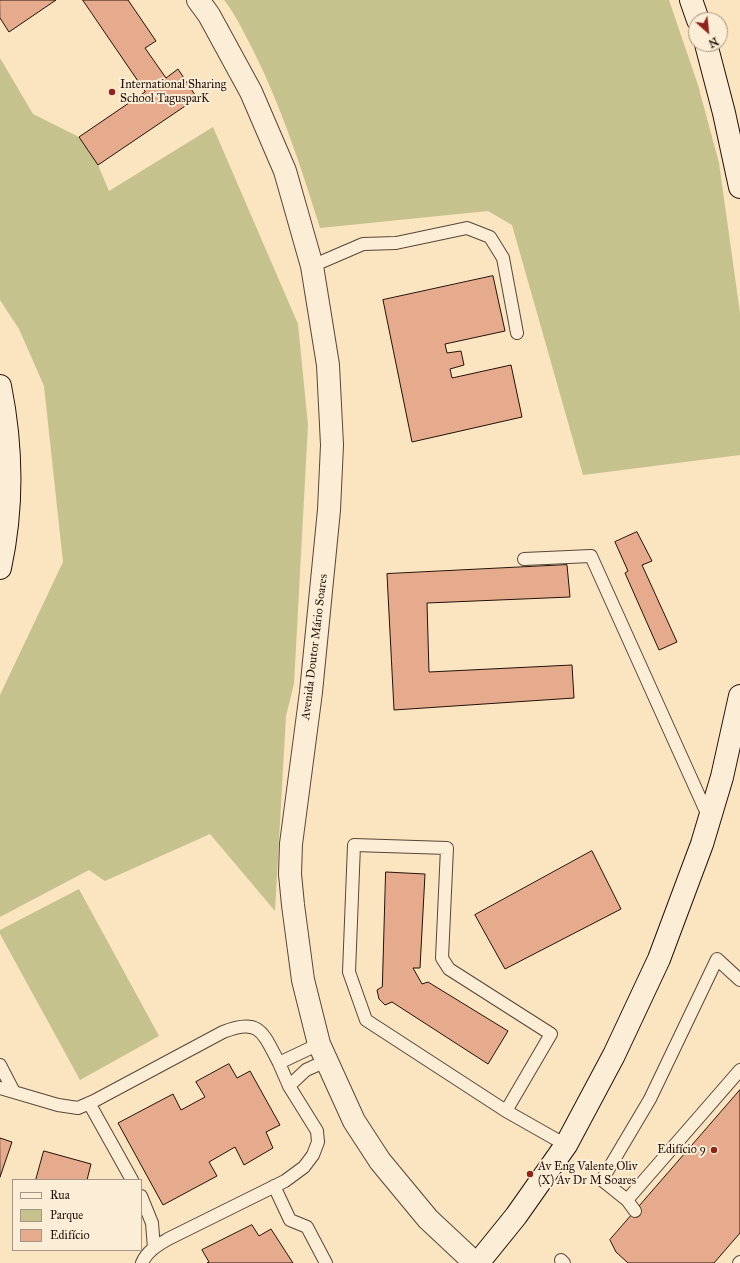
<!DOCTYPE html>
<meta charset="utf-8">
<style>
body{margin:0}
#map{position:relative;width:740px;height:1263px;overflow:hidden;background:#fbe4c0;font-family:"IM FELL Great Primer",serif}
canvas{display:block}
.legend{position:absolute;left:12px;top:1179px;width:130px;height:72px;box-sizing:border-box;background:#fcedd6;border:1px solid #a59584;margin:0;padding:5px 7px;list-style:none;font-size:12px;color:#22110a}
.legend li{display:flex;align-items:center;gap:8px;height:20px}
.legend b{width:20px;border:1px solid #a59584}
.north{position:absolute;left:688px;top:12px;width:40px;height:40px;box-sizing:border-box;background:#fcedd6;border:1px solid #a59584;border-radius:50%;rotate:153deg;font-size:11px;font-weight:700;line-height:16px;text-align:center;color:#22110a}
.north::after{content:'';display:block;margin:auto;width:14px;height:18px;background:#8f2418;clip-path:polygon(50% 0,100% 100%,50% 72%,0 100%)}
</style>
<div id="map">
<canvas width="740" height="1263"></canvas>
<ul class="legend">
<li><b style="height:5px;background:#fcedd6"></b>Rua</li>
<li><b style="height:11px;background:#c5c28e"></b>Parque</li>
<li><b style="height:11px;background:#e6ab8c"></b>Edifício</li>
</ul>
<div class="north">N</div>
</div>
<script>
const c = document.querySelector('canvas').getContext('2d');
c.lineJoin = 'round';
function fillPath(path, color) {
  c.fillStyle = color;
  c.fill(path, 'evenodd');
}
function strokePath(path, color, width, dash) {
  c.strokeStyle = color;
  c.lineWidth = width;
  c.lineCap = dash ? 'butt' : 'round';
  c.setLineDash(dash || []);
  c.stroke(path);
}
function drawText(font, color, halo, rows, align = 'center') {
  c.font = font + ' "IM FELL Great Primer",serif';
  c.lineWidth = 4;
  c.setLineDash([]);
  c.textBaseline = 'middle';
  c.strokeStyle = halo;
  c.fillStyle = color;
  for (const [text, x, y, turn = 0] of rows) {
    c.save();
    c.translate(x, y);
    c.rotate((+turn || 0) * Math.PI / 180);
    c.textAlign = isNaN(turn) ? turn : align;
    if (halo) c.strokeText(text, 0, 0);
    c.fillText(text, 0, 0);
    c.restore();
  }
}
fillPath(new Path2D(`
 M 224,0 L 669,0 L 698,85 L 719,163 L 740,313 L 740,455 L 583,475 L 512,225 L 488,211 L 320,228 C 301,167 282,108 253,50 C 244,33 236,15 224,0 Z
 M 0,58 L 33,114 L 79,137 L 98,165 L 109,191 L 213,127 L 298,324 L 308,425 L 294,684 L 286,716 L 275,911 L 210,834 L 105,881 L 89,870 L 0,917 L 0,695 L 63,562 L 44,386 L 19,329 L 0,300 Z
 M 79,889 L 159,1036 L 80,1080 L 0,934 L 0,930 Z`), '#c5c28e');
const building = new Path2D(`
 M 0,0 L 56,0 L 9,32 L 0,18 Z
 M 83,0 L 128,0 L 156,41 L 145,48 L 166,78 L 178,69 L 197,98 L 98,165 L 79,137 L 145,92 Z
 M 493,276 L 505,331 L 445,344 L 447,353 L 461,351 L 464,365 L 450,369 L 452,378 L 511,365 L 522,417 L 412,442 L 383,300 Z
 M 637,532 L 652,561 L 642,565 L 677,642 L 659,650 L 625,573 L 628,571 L 615,542 Z
 M 567,565 L 570,597 L 427,603 L 429,672 L 572,665 L 574,698 L 394,710 L 387,574 Z
 M 592,851 L 621,909 L 505,969 L 475,915 Z
 M 386,872 L 425,874 L 420,968 L 413,968 L 422,984 L 428,982 L 508,1031 L 488,1064 L 392,1002 L 385,1005 L 379,999 L 377,990 L 382,987 Z
 M 229,1064 L 237,1078 L 250,1071 L 280,1125 L 266,1132 L 273,1148 L 244,1165 L 235,1147 L 209,1162 L 217,1176 L 163,1205 L 118,1123 L 173,1094 L 181,1110 L 205,1097 L 196,1082 Z
 M 740,1090 L 740,1233 L 714,1263 L 628,1263 L 616,1252 L 610,1240 Z
 M 0,1138 L 12,1142 L 0,1177 Z
 M 44,1151 L 91,1164 L 87,1180 L 36,1180 Z
 M 252,1225 L 259,1236 L 271,1229 L 293,1263 L 207,1263 L 209,1262 L 202,1250 Z`);
fillPath(building, '#e6ab8c');
strokePath(building, '#22110a', 1);
const lane = new Path2D(`
 M 312,266 L 363,244 L 396,243 L 467,228 L 490,237 L 503,258 L 517,333
 M 524,559 L 591,556 L 709,818
 M 279,1063 L 289,1086
 M 0,1065 L 14,1092
 M 0,1088 L 58,1105 L 78,1108 L 94,1101 L 223,1032 C 260,1017 263,1033 279,1063 L 319,1044
 M 89,1103 L 132,1180
 M 506,1111 L 551,1034 L 449,969 L 442,958 L 447,848 L 354,845 L 349,972 L 366,1020 L 506,1111 L 566,1145
 M 274,1186 L 290,1220 L 307,1227 L 326,1263
 M 141,1196 L 152,1223 L 154,1248
 M 627,1200 L 740,1070
 M 635,1211 L 627,1200 L 602,1180 L 650,1099 L 717,959 L 740,980
 M 561,1260 L 564,1263
 M 142,1263 C 147,1251 158,1245 168,1239 L 285,1181 L 304,1167 L 313,1155 L 318,1142 L 317,1131 L 289,1086 L 306,1070 L 326,1061
 M 739,1263 L 740,1262`);
const street = new Path2D(`
 M 198,0 L 209,15 L 251,92 L 285,171 L 312,266 L 328,365 L 332,445 L 329,510 L 311,692 L 291,844 L 290,874 L 293,905 L 303,980 L 319,1044 L 354,1121 L 380,1161 L 428,1219 L 475,1263`);
const secondary = new Path2D(`
 M 691,0 L 698,20
 M 706,44 L 724,113 L 740,187
 M 0,386 C 12,446 13,508 0,568
 M 478,1263 L 516,1216 L 566,1145 L 614,1055 L 659,959 L 702,844 L 722,777 L 740,696`);
strokePath(lane, '#584638', 14);
strokePath(street, '#584638', 24);
strokePath(secondary, '#22110a', 24);
strokePath(lane, '#fcedd6', 12);
strokePath(street, '#fcedd6', 22);
strokePath(secondary, '#fcedd6', 22);
for (const [x, y, r, color] of [
 [112,92,4,"#8f2418"],
 [714,1150,4,"#8f2418"],
 [530,1174,4,"#8f2418"]
]) {
  const dot = new Path2D();
  dot.arc(x, y, r, 0, 2 * Math.PI);
  c.fillStyle = color;
  c.fill(dot);
  strokePath(dot, '#fcedd6', 1.5);
}
drawText('12px', '#22110a', '#fcedd6', [
 ["International Sharing",120,85],
 ["School TagusparK",120,99],
 ["Edifício 9",706,1150,"right"],
 ["Av Eng Valente Oliv",538,1167],
 ["(X) Av Dr M Soares",538,1181]
], 'left');
drawText('12px', '#22110a', '#fcedd6', [
 ["Avenida Doutor Mário Soares",315,647,-83]
]);
</script>
